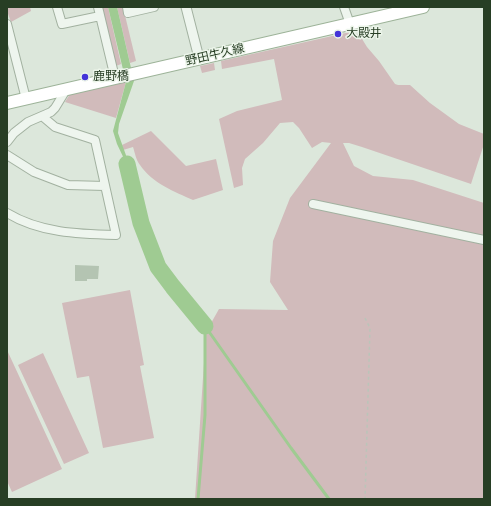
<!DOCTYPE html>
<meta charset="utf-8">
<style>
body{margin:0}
#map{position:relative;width:491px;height:506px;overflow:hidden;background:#dce7db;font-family:"Noto Sans",sans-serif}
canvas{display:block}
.frame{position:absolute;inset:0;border:8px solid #273e24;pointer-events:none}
</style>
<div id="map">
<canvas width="491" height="506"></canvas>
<div class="frame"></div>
</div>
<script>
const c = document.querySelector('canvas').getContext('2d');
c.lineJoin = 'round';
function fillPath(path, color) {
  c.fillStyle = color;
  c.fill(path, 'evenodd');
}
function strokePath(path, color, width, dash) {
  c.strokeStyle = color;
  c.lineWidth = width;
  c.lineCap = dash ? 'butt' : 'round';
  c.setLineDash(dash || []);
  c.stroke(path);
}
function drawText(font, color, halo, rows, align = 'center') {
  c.font = font + ' "Noto Sans","Noto Sans JP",sans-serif';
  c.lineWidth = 3;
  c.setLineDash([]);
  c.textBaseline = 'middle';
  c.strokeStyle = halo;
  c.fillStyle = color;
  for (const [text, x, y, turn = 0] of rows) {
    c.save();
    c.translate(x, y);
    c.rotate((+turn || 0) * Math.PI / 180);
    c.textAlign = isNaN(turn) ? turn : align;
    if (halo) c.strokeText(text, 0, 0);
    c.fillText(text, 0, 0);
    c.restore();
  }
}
fillPath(new Path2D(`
 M 7,7 L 30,7 L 31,11 L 11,22 L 7,11 Z
 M 102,7 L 108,7 L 121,64 L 116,66 Z
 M 117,7 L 123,7 L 136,61 L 130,63 Z
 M 350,32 L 351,36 L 359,34 L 367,47 L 379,61 L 395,84 L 398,85 L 410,85 L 430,103 L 459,124 L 484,134 L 484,144 L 471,184 L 362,147 L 349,143 L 343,143 L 354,166 L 373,176 L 413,180 L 484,203 L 484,499 L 195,499 L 206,332 L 219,309 L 288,310 L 270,282 L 273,241 L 290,198 L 331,143 L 322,142 L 312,148 L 299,128 L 293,122 L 280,123 L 263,143 L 245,159 L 242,168 L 243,185 L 234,188 L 219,119 L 237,111 L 282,100 L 274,59 L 222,69 L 221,61 Z
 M 214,63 L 215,70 L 202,73 L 200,66 Z
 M 126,82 L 116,118 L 65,102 L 70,94 Z
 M 151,131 L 186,166 L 216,159 L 223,190 L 193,200 C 175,192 152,183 140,165 C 136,160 135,153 133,147 L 123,150 L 122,145 Z
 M 130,290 L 144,365 L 140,366 L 154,438 L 103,448 L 89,376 L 77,378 L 62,303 Z
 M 7,350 L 62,469 L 12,492 L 7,481 Z
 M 43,353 L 89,453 L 64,464 L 18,365 Z`), '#d1bbbb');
fillPath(new Path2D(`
 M 108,7 L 117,7 L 134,81 L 119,124 L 118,133 L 127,158 L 133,186 L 131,187 L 127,165 L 117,144 L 113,131 L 126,82 Z`), '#9fcb92');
strokePath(new Path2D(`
 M 205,326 L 291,448 L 329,499
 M 198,499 L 205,415 L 205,326`), '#9fcb92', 3);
strokePath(new Path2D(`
 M 127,164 L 141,223 L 158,267 L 173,287 L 205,326`), '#9fcb92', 17);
fillPath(new Path2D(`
 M 75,265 L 99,266 L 98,279 L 87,279 L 87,281 L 75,281 Z`), '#b4c4b2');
const minor = new Path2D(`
 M 57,7 L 62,24 L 100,16
 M 98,7 L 115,78
 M 127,7 L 128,13 L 154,7
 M 344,7 L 350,24
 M 7,24 L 26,99
 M 7,142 L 14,133 L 28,122 L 51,112 L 55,108 L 66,90
 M 7,155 L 34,172 L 68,185 L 105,186
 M 313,204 L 484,240
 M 7,213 C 40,233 78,234 116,235 L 95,140 L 55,127 L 42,116`);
const tertiary = new Path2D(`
 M 186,7 L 199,58`);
const primary = new Path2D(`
 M 7,103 L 423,7`);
strokePath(minor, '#a2b1a0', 10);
strokePath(tertiary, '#a2b1a0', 11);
strokePath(primary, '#9db399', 14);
strokePath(new Path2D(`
 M 365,318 L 370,328 L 365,499`), '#bac5b9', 1.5, [3, 3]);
strokePath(minor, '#eef5ee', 8);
strokePath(tertiary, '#eef5ee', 9);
strokePath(primary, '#fff', 12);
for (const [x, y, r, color] of [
 [338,34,4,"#4433d8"],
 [85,77,4,"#4433d8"]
]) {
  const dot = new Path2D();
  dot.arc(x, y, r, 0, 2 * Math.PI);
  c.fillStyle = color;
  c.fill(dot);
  strokePath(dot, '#ecf5ea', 1.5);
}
drawText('12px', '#273e24', '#ecf5ea', [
 ["大殿井",346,34],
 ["鹿野橋",93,77]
], 'left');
drawText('12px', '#273e24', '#ecf5ea', [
 ["野田牛久線",215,55,-13]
]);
</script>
